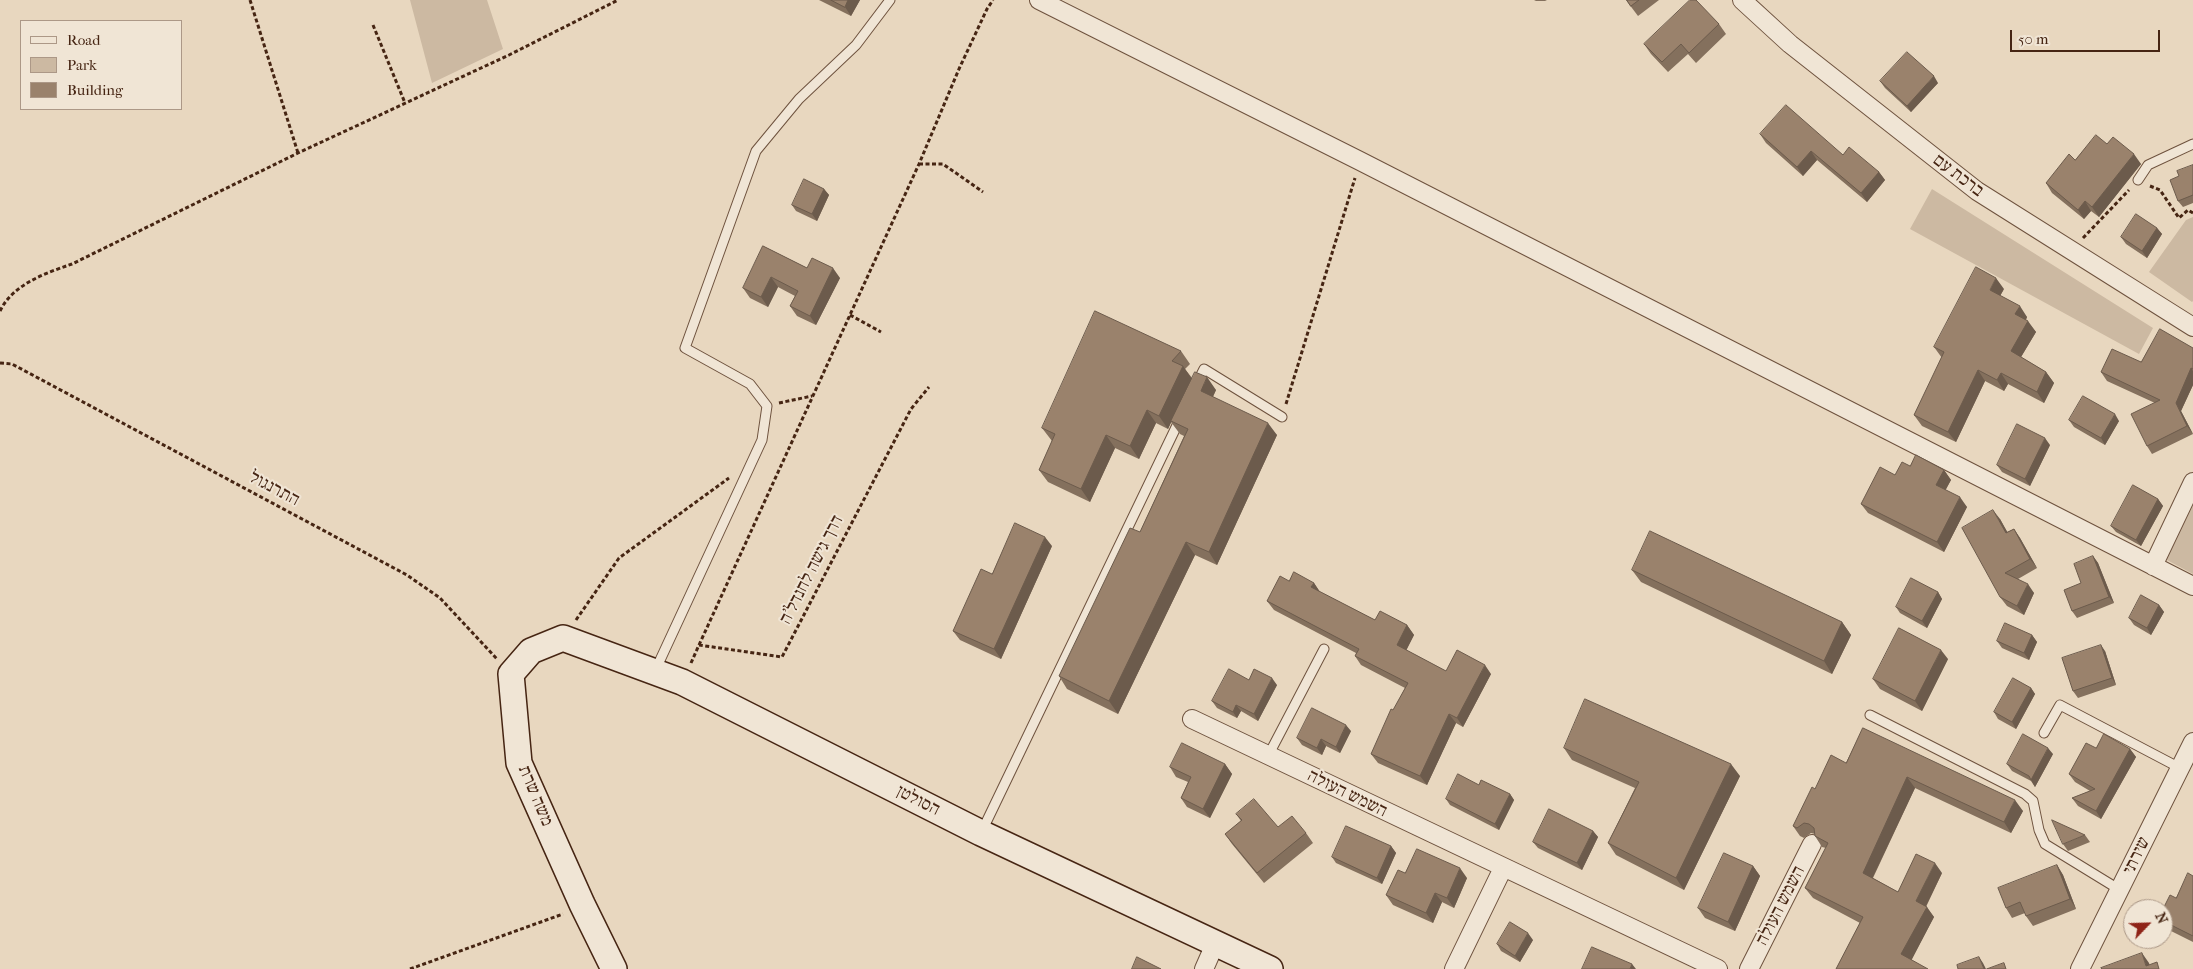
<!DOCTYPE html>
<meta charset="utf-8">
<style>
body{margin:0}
#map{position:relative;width:2193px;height:969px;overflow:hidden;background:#e8d7bf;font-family:"IM FELL French Canon",serif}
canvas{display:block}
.legend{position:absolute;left:20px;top:20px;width:162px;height:90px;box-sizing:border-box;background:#f0e5d5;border:1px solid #ac9887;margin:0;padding:6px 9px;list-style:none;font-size:15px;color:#462513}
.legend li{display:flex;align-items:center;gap:10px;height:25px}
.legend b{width:25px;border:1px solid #ac9887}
.north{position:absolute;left:2123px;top:899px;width:50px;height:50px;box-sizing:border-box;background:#f0e5d5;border:1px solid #ac9887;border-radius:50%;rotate:66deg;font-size:14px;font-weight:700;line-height:20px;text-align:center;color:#462513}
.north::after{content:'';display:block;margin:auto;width:18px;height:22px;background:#8f2418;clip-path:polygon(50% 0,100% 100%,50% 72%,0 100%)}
.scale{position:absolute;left:2010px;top:30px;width:150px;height:22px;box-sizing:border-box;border:2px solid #462513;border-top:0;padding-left:6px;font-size:15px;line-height:18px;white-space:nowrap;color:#462513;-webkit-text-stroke:4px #f0e5d5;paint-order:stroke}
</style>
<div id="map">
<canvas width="2193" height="969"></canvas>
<ul class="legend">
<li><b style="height:6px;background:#f0e5d5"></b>Road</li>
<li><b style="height:14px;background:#ccb9a2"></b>Park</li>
<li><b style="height:14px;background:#9a826c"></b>Building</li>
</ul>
<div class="north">N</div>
<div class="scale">50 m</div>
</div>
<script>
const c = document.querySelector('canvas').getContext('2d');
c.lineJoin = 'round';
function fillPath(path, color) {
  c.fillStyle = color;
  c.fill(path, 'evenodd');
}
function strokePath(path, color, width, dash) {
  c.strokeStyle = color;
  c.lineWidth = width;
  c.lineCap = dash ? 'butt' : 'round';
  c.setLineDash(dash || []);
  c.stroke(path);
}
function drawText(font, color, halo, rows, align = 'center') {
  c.font = font + ' "IM FELL French Canon","Frank Ruhl Libre",serif';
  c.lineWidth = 4;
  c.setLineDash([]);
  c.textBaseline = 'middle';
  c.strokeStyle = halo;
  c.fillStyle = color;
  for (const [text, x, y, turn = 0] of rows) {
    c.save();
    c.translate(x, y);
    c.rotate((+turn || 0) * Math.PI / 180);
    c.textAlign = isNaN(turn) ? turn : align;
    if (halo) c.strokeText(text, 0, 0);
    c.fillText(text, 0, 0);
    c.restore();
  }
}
fillPath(new Path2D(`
 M 410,0 L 487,0 L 503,49 L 432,83 Z
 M 1932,189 L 2153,328 L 2139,354 L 1910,229 Z
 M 2193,217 L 2193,301 L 2192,302 L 2149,272 L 2186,220 Z
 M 2193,505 L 2193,574 L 2165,559 Z`), '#ccb9a2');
const lane = new Path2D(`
 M 2138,180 L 2148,165 L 2193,144
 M 1196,385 L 1204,369 L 1282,417
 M 655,671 L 762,440 L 767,406 L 750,384 L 685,348 L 756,151 L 799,99 L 856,45 L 890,0
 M 1870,715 L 2025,794 L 2033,801 L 2039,830 L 2045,844 L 2120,890
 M 2044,733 L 2060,705 L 2180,768
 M 1268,756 L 1324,649
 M 982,831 L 1180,419`);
const street = new Path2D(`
 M 1039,0 L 1360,161 L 2193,586
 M 1742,0 L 1790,44 L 1977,191 L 2193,327
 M 2153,566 L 2193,482
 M 1192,719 L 1718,969
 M 1204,969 L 1215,944
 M 1454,969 L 1503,868
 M 1749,969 L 1812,844
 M 2080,969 L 2193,742`);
const secondary = new Path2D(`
 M 614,969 L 582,904 L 519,763 L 511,674 L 531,651 L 563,638 L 682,682 L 981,833 L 1270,969`);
strokePath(lane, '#6e523e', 11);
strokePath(street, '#6e523e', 20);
strokePath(secondary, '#462513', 28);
strokePath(new Path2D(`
 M 250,0 L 298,153
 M 373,25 L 405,103
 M 919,164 L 943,164 L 983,192
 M 2150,186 L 2160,190 L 2179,218 L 2188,210 L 2193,213
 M 2083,238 L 2129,190
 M 0,311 C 13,284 46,273 72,264 L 298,153 L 509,55 L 618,0
 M 850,315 L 881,332
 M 0,363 L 12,364 L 407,575 L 440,598 L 497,659
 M 779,403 L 812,396
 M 1286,404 L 1355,178
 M 576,620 L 619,558 L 729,478
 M 699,645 L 919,164 L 959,69 L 987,9 L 993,0
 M 691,663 L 699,645 L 782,657 L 911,409 L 929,387
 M 410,969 L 563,914`), '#462513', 3, [4, 2.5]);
strokePath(lane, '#f0e5d5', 9);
strokePath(street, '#f0e5d5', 18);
strokePath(secondary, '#f0e5d5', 25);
fillPath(new Path2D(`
 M 819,0 L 860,0 L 851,16 Z
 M 1534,0 L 1547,0 L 1545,1 L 1536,1 Z
 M 1626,0 L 1659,0 L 1638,16 Z
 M 1719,24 L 1726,34 L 1696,63 L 1688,54 L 1668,72 L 1651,54 L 1644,44 Z
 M 1880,81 L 1938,83 L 1911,112 L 1885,88 Z
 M 1760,134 L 1843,155 L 1879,172 L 1885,180 L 1867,202 L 1817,160 L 1803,176 L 1766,143 Z
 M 2107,144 L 2141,164 L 2099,217 L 2091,211 L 2084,219 L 2052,193 L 2046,183 L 2075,160 Z
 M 2193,165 L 2193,203 L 2183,207 L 2178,201 L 2179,176 Z
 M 824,189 L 829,195 L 817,221 L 796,211 L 792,205 Z
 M 2157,228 L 2162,234 L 2147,258 L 2126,244 L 2121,237 Z
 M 763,246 L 807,268 L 840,278 L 816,325 L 797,316 L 790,306 L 795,296 L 778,287 L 768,307 L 750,298 L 743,288 Z
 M 2004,289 L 2000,296 L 2027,317 L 2026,320 L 2036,332 L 2021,357 L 2046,372 L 2054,383 L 2044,403 L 2008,384 L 2004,391 L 1985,381 L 1956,442 L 1922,426 L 1914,415 L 1942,358 L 1934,347 Z
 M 2193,348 L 2193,385 L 2181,411 L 2193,434 L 2152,454 L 2147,446 L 2155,403 L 2107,381 L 2101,372 Z
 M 1181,351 L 1190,364 L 1185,369 L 1192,378 L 1216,390 L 1213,397 L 1277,435 L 1217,565 L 1195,555 L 1118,714 L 1067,689 L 1059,676 L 1140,532 L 1184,436 L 1180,434 L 1171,422 L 1168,429 L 1156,423 L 1139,459 L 1115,448 L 1090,502 L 1048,482 L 1039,470 L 1052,441 L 1042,428 Z
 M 2069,420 L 2119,421 L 2105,445 L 2074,427 Z
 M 2050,445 L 2030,486 L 2002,472 L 1997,465 Z
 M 1910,466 L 1944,470 L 1951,480 L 1945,490 L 1967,507 L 1944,552 L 1868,513 L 1861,504 L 1895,475 Z
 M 2158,499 L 2163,506 L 2141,546 L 2116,532 L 2111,526 Z
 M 2000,519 L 2007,532 L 2014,529 L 2020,538 L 2037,568 L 2018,579 L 2034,593 L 2024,615 L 2007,606 L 2000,597 Z
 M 1052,546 L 1001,659 L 960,640 L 953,631 L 992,574 Z
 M 2093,556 L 2098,563 L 2114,603 L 2077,618 L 2072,611 L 2081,583 Z
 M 1632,570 L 1842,622 L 1851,635 L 1832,674 L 1641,582 Z
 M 1289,581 L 1314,583 L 1320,592 L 1375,620 L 1407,625 L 1414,635 L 1406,650 L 1446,671 L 1491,674 L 1463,727 L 1456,723 L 1427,785 L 1378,763 L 1371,754 L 1405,688 L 1361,665 L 1355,656 L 1356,653 L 1274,610 L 1267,601 Z
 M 1938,592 L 1942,599 L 1927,628 L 1900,613 L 1896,607 Z
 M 2159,605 L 2164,612 L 2151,635 L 2134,625 L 2129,618 Z
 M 2032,635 L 2037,642 L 2029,660 L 2002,648 L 1997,641 Z
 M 2105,651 L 2116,685 L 2078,698 L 2073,691 Z
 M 1948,659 L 1922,711 L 1880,689 L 1873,679 Z
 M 1249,680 L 1277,685 L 1258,721 L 1241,711 L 1237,718 L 1217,708 L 1212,701 Z
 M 2031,688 L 2035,694 L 2016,729 L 1998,719 L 1994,712 Z
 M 1863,728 L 2023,811 L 2011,833 L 1915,788 L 1873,878 L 1898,892 L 1942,873 L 1926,907 L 1934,917 L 1911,960 L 1836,969 L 1860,923 L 1813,898 L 1805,888 L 1826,848 L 1822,847 L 1815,836 L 1815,834 L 1811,833 L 1804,838 L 1800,836 L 1793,826 L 1815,789 L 1846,763 Z
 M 1351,731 L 1340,753 L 1326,746 L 1322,755 L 1302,745 L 1297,738 Z
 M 1564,748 L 1740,776 L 1684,890 L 1616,855 L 1608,843 L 1635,788 L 1572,760 Z
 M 2096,748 L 2130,749 L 2136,757 L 2101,819 L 2078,806 L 2072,798 L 2090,791 L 2075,782 L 2069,774 Z
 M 2053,754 L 2035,787 L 2031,781 L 2012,771 L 2007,764 Z
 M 1225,764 L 1232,774 L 1210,818 L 1187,807 L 1181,798 L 1188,782 L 1176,777 L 1170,767 Z
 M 1479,785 L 1510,794 L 1514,800 L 1499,830 L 1450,805 L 1446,799 Z
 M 1236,814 L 1278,827 L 1306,833 L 1313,843 L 1264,883 L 1232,844 L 1225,834 L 1241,821 Z
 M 1593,831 L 1598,837 L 1582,870 L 1538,848 L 1533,842 Z
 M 2085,835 L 2090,842 L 2068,851 L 2063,844 Z
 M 1391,846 L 1396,853 L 1382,884 L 1336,863 L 1332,857 Z
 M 2057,865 L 2063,875 L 2076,909 L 2033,926 L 2026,916 L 2025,913 L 2012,918 L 2006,908 Z
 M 1753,866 L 1760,876 L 1735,931 L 1705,918 L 1698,908 Z
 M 1405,873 L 1467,878 L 1454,908 L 1442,902 L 1433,923 L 1393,905 L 1386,895 Z
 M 2193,876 L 2193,942 L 2165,928 L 2163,925 L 2163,909 L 2176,898 Z
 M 1533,940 L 1520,962 L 1501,951 L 1497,944 Z`), '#84705d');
fillPath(new Path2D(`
 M 848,0 L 860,0 L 851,16 L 845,7 Z
 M 1934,76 L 1938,83 L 1911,112 L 1907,106 Z
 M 1811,151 L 1817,160 L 1803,176 L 1797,167 Z
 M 2134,154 L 2141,164 L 2099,217 L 2092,207 Z
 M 1879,172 L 1885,180 L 1867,202 L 1861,193 Z
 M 824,189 L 829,195 L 817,221 L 812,214 Z
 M 2085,201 L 2091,211 L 2084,219 L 2078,210 Z
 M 2157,228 L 2162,234 L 2147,258 L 2142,251 Z
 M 833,268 L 840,278 L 816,325 L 810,316 Z
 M 771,277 L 778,287 L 768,307 L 761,297 Z
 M 1996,278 L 2004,289 L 1997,301 L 1990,290 Z
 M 2020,306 L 2027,317 L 2023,325 L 2015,314 Z
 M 2028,321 L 2036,332 L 2018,362 L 2011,351 Z
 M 1183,366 L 1192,379 L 1168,429 L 1159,416 Z
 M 2191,368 L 2193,371 L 2193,385 L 2181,411 L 2193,434 L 2187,426 L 2176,403 Z
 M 1978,370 L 1985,381 L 1956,442 L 1948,432 Z
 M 2046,372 L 2054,383 L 2044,403 L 2037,392 Z
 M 2001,373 L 2008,384 L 2004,391 L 1997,380 Z
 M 1207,377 L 1216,390 L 1209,404 L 1201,391 Z
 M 1147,410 L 1156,423 L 1139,459 L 1130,446 Z
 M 2115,414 L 2119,421 L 2105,445 L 2101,438 Z
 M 1268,423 L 1277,435 L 1217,565 L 1209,552 Z
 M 1106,435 L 1115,448 L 1090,502 L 1081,489 Z
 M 2045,438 L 2050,445 L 2030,486 L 2025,479 Z
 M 1944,470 L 1951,480 L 1943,495 L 1936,485 Z
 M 1960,497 L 1967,507 L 1944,552 L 1937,542 Z
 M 2158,499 L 2163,506 L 2141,546 L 2136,540 Z
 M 1993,510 L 2000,519 L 2013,542 L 2006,533 Z
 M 2014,529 L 2020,538 L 2037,568 L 2030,559 Z
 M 1045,537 L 1052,546 L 1001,659 L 994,649 Z
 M 1186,542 L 1195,555 L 1118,714 L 1109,701 Z
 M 2093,556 L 2098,563 L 2114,603 L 2109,597 Z
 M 1314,583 L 1320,592 L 1311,587 Z
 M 2028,584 L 2034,593 L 2024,615 L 2017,606 Z
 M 1938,592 L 1942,599 L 1927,628 L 1922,621 Z
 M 2159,605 L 2164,612 L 2151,635 L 2147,628 Z
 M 1842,622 L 1851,635 L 1832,674 L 1824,661 Z
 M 1407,625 L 1414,635 L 1404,655 L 1397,645 Z
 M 2032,635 L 2037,642 L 2029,660 L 2024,653 Z
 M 2101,645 L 2105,651 L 2116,685 L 2112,678 Z
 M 1941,650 L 1948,659 L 1922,711 L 1915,701 Z
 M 1485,665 L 1491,674 L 1463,727 L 1457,718 Z
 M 1272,678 L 1277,685 L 1258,721 L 1254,714 Z
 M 2031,688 L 2035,694 L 2016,729 L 2012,722 Z
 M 1236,705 L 1241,711 L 1237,718 L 1233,712 Z
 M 1449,714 L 1456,723 L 1427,785 L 1420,776 Z
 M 1346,725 L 1351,731 L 1340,753 L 1336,747 Z
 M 1321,739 L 1326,746 L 1322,755 L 1317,748 Z
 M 2048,748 L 2053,754 L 2035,787 L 2031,780 Z
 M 2130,749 L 2136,757 L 2101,819 L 2096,811 Z
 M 1225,764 L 1232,774 L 1210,818 L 1203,809 Z
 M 1731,764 L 1740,776 L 1684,890 L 1676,878 Z
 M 1907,777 L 1915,788 L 1870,883 L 1863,873 Z
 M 1510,794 L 1514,800 L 1499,830 L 1495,824 Z
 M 2015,800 L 2023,811 L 2011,833 L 2004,822 Z
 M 1593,831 L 1598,837 L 1582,870 L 1577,863 Z
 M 1391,846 L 1396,853 L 1382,884 L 1377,878 Z
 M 1935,863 L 1942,873 L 1923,912 L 1916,901 Z
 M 2057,865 L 2063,875 L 2076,909 L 2070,899 Z
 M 1753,866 L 1760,876 L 1735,931 L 1728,922 Z
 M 1460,868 L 1467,878 L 1454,908 L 1447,898 Z
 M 1435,893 L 1442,902 L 1433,923 L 1426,913 Z
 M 1927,907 L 1934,917 L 1909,965 L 1901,954 Z
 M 1528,933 L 1533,940 L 1520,962 L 1515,956 Z
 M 2142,953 L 2149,963 L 2151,969 L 2146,966 Z
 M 1979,957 L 1983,963 L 1986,969 L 1984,969 Z
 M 1632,964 L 1636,969 L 1630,969 Z`), '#6c5b4c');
const building = new Path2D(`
 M 831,0 L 848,0 L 845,7 Z
 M 1627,0 L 1639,0 L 1631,6 Z
 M 1690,0 L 1696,0 L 1719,24 L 1689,53 L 1681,44 L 1662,62 L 1644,44 Z
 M 1907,52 L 1934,76 L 1907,106 L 1880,81 Z
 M 1786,105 L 1843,155 L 1849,147 L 1879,172 L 1861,193 L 1811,151 L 1797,167 L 1760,134 Z
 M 2096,135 L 2107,144 L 2113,137 L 2134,154 L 2092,207 L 2085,201 L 2078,210 L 2046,183 L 2069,154 L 2075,160 Z
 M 2193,165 L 2193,195 L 2178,201 L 2170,180 L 2179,176 L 2177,171 Z
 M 804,179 L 824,189 L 812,214 L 792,205 Z
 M 2136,214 L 2157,228 L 2142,251 L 2121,237 Z
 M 763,246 L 807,268 L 812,258 L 833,268 L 810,316 L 790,306 L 798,291 L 771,277 L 761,297 L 743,288 Z
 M 1976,267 L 1996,278 L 1990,290 L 2020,306 L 2015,314 L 2028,321 L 2011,351 L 2046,372 L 2037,392 L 2001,373 L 1997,380 L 1978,370 L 1948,432 L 1914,415 L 1944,352 L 1934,347 Z
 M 1095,311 L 1181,351 L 1172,361 L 1183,366 L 1159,416 L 1147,410 L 1130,446 L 1106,435 L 1081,489 L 1039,470 L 1055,434 L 1042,428 Z
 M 2160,329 L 2193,348 L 2193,369 L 2191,368 L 2176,403 L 2187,426 L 2147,446 L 2131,414 L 2160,400 L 2101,372 L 2112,349 L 2141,362 Z
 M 1195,372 L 1207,377 L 1201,391 L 1268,423 L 1209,552 L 1186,542 L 1109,701 L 1059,676 L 1130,528 L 1140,532 L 1188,429 L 1171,421 Z
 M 2083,396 L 2115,414 L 2101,438 L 2069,420 Z
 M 2017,424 L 2045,438 L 2025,479 L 1997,465 Z
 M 1916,455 L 1944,470 L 1936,485 L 1960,497 L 1937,542 L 1861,504 L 1880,467 L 1895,475 L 1902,462 L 1910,466 Z
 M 2133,485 L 2158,499 L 2136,540 L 2111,526 Z
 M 1993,510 L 2006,533 L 2014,529 L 2030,559 L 2005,573 L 2028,584 L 2017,606 L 2000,597 L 1962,528 Z
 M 1015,523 L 1045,537 L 994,649 L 953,631 L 981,569 L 992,574 Z
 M 1650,531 L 1842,622 L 1824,661 L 1632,570 Z
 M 2093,556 L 2109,597 L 2072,611 L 2064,590 L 2081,583 L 2074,564 Z
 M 1294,572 L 1314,583 L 1311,587 L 1375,620 L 1380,611 L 1407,625 L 1397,645 L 1446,671 L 1457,650 L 1485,665 L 1457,718 L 1449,714 L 1420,776 L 1371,754 L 1391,709 L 1393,710 L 1408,683 L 1355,656 L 1359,649 L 1267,601 L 1280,576 L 1289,581 Z
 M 1911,578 L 1938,592 L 1922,621 L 1896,607 Z
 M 2141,595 L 2159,605 L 2147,628 L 2129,618 Z
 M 2005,623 L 2032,635 L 2024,653 L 1997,641 Z
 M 1899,628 L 1941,650 L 1915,701 L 1873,679 Z
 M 2101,645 L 2112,678 L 2073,691 L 2062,658 Z
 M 1229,669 L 1249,680 L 1254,669 L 1272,678 L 1254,714 L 1236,705 L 1233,712 L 1212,701 Z
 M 2013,678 L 2031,688 L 2012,722 L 1994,712 Z
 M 1585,699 L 1731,764 L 1676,878 L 1608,843 L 1639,782 L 1564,748 Z
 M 1312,708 L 1346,725 L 1336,747 L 1321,739 L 1317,748 L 1297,738 Z
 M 1863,728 L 2015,800 L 2004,822 L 1907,777 L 1863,873 L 1898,892 L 1916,854 L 1935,863 L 1916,901 L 1927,907 L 1901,954 L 1928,969 L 1836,969 L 1863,917 L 1805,888 L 1828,843 L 1815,836 L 1814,828 L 1809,824 L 1804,823 L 1797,828 L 1793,826 L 1812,787 L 1815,789 L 1831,755 L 1846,763 Z
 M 2023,734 L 2048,748 L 2031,780 L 2029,776 L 2007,764 Z
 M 2104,734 L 2130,749 L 2096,811 L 2072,798 L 2095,789 L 2069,774 L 2086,743 L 2096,748 Z
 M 1182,743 L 1225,764 L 1203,809 L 1181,798 L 1191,777 L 1170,767 Z
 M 1458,774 L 1479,785 L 1481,780 L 1510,794 L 1495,824 L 1446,799 Z
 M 1254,799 L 1278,827 L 1292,816 L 1306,833 L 1257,873 L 1225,834 L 1242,820 L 1236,814 Z
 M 1549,809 L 1593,831 L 1577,863 L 1533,842 Z
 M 2052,820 L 2085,835 L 2063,844 Z
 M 1346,826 L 1391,846 L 1377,878 L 1332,857 Z
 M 1417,849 L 1460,868 L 1447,898 L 1435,893 L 1426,913 L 1386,895 L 1398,870 L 1405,873 Z
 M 1724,853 L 1753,866 L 1728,922 L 1698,908 Z
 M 2057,865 L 2070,899 L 2026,916 L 2020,902 L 2006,908 L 1998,888 Z
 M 2188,873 L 2193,876 L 2193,936 L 2163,921 L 2163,909 L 2170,895 L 2176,898 Z
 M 1510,922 L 1528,933 L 1515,956 L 1497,944 Z
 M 1592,947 L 1632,964 L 1630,969 L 1582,969 Z
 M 2142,953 L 2146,966 L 2157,962 L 2159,969 L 2102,969 L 2101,968 Z
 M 1137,957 L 1161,969 L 1132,969 Z
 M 1979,957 L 1984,969 L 1958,969 L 1957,965 Z
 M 2004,963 L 2006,969 L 1987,969 Z`);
fillPath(building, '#9a826c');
strokePath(building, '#6c5b4c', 1);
drawText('18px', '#462513', '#f0e5d5', [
 ["ברכת עם",1958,176,37],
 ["התרנגול",274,489,28],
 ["דרך גישה לחנדל'ה",812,570,-63],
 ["השמש העולה",1347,794,26],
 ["משה שרת",535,796,67],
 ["הסולטן",918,801,27],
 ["שירתי",2137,856,-64],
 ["השמש העולה",1781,906,-63]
]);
</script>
